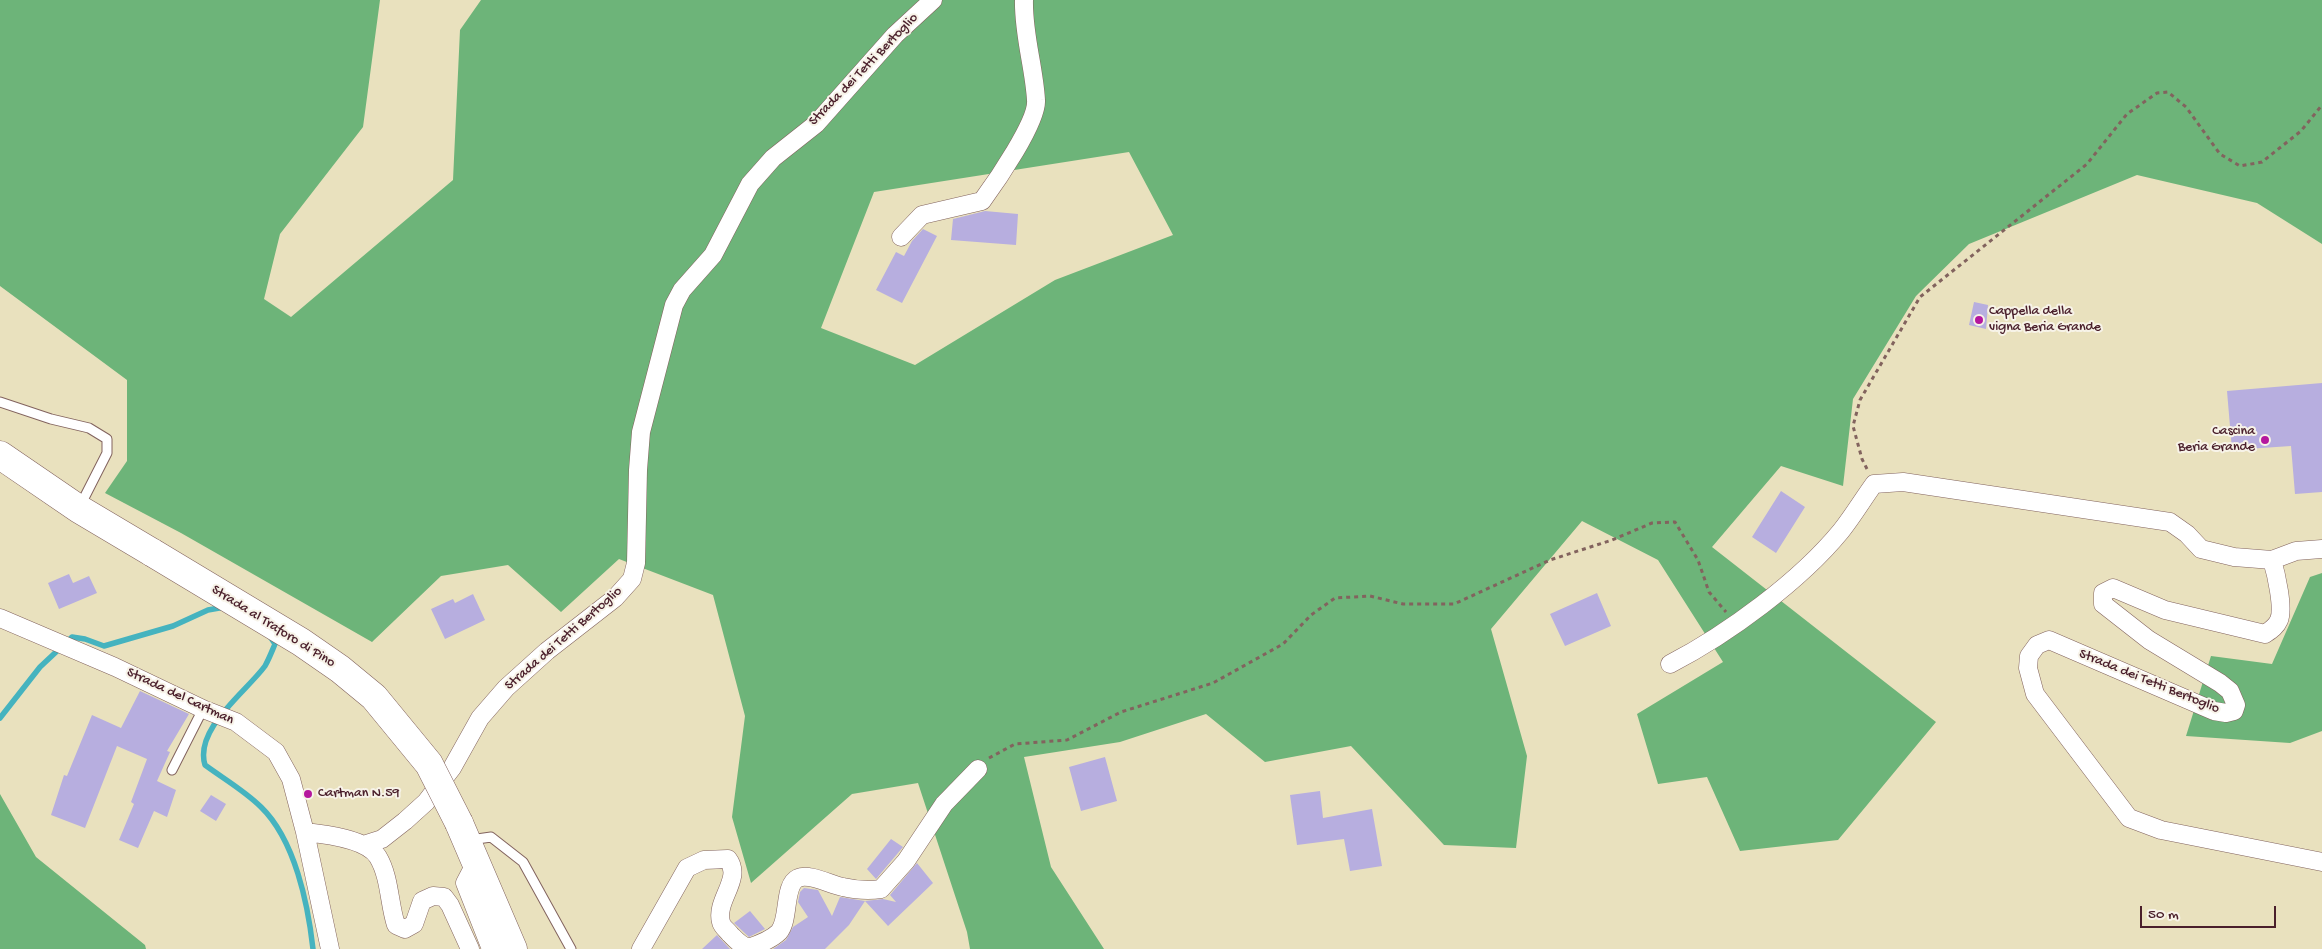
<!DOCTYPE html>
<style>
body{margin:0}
#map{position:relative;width:2322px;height:949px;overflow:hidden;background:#e9e1be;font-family:"Gochi Hand",sans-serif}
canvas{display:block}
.scale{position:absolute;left:2140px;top:906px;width:136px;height:22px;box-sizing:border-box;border:2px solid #4a1f2b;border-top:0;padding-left:6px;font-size:15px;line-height:18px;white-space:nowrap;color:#4a1f2b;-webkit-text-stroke:4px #f7f3e8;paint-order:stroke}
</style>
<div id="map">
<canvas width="2322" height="949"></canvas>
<div class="scale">50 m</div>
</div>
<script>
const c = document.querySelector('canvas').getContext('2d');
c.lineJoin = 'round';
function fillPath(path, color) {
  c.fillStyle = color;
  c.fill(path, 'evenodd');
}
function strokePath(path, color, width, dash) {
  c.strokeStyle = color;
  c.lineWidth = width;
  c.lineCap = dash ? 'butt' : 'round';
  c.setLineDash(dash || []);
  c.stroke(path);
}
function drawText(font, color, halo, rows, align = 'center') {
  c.font = font + ' "Gochi Hand",sans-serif';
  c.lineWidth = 4;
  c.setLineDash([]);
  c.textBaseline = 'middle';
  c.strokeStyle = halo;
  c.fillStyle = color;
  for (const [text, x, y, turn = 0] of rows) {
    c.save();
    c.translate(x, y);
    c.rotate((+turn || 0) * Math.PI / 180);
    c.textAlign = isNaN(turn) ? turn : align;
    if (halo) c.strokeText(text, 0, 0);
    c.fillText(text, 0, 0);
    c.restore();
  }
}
fillPath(new Path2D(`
 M 0,0 L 380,0 L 363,127 L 280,234 L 264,299 L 291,317 L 453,180 L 460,30 L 481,0 L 2322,0 L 2322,244 L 2257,203 L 2137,175 L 1969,244 L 1916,296 L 1853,399 L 1843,486 L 1781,466 L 1712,547 L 1936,722 L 1838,840 L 1740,851 L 1707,777 L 1658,784 L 1637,714 L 1723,662 L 1658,560 L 1582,521 L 1491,629 L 1527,756 L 1516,848 L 1444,845 L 1351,746 L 1265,762 L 1206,714 L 1120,742 L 1024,757 L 1051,867 L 1104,949 L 970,949 L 967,932 L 918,783 L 852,794 L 751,883 L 732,817 L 745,716 L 713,595 L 619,559 L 561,612 L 508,565 L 441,576 L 372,642 L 181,533 L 105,493 L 127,461 L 127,380 L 0,286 ZM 1129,152 L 1173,235 L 1055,280 L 915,365 L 821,328 L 874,192 Z
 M 2322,573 L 2322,731 L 2290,743 L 2186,736 L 2211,656 L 2272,664 L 2310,577 Z
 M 0,794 L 36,857 L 145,945 L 146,949 L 0,949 Z`), '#6db479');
strokePath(new Path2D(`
 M 269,635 L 275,644 C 272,651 269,659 265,666 C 246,692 194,729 205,765 C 224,779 245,791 261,807 C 295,840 308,904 313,949
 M 0,718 L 40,667 L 72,637 L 85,639 L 104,646 L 173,626 L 208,610 L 225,607`), '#45b3bf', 5.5);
fillPath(new Path2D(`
 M 985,211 L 1018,214 L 1016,245 L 951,240 L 953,219 Z
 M 923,229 L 937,236 L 902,303 L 876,290 L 896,252 L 904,256 L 912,241 Z
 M 1974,302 L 1988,305 L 1986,329 L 1969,325 Z
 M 2322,383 L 2322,492 L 2295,494 L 2291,446 L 2232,450 L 2227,391 Z
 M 1781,491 L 1805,507 L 1776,553 L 1752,537 Z
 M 69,574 L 73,583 L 89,576 L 97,593 L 59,609 L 48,583 Z
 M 1597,593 L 1611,626 L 1565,646 L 1550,614 Z
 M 473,594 L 485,620 L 445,639 L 431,609 L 453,599 L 455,603 Z
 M 140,691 L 189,714 L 167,751 L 170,752 L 157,781 L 176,790 L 167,817 L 154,811 L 138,848 L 119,840 L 134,804 L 131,802 L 147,759 L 117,746 L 85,828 L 51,815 L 64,775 L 67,776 L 92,715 L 121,728 Z
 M 1105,757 L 1117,801 L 1081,811 L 1069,767 Z
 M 1320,791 L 1323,818 L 1372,809 L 1382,866 L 1350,871 L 1344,839 L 1297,845 L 1290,795 Z
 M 211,795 L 226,804 L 216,821 L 200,811 Z
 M 891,839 L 903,847 L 876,879 L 867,869 Z
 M 917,863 L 933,883 L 888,926 L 865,901 L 883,899 L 896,902 L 890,895 Z
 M 804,888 L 818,890 L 832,916 L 840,897 L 865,901 L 849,925 L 825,949 L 773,949 L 786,940 L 793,927 L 808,917 L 798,902 L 800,892 Z
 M 750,911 L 765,929 L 749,937 L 734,923 Z
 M 717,935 L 730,949 L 702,949 Z`), '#b7aedf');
const lane = new Path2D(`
 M 0,402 L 51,419 L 89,428 L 107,439 L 107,453 L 80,506
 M 172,770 L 203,709
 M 470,840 L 491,837 L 523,862 L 571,949`);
const street = new Path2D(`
 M 901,237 L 922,215 L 982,201 C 996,182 1038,121 1036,100 C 1034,66 1023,34 1024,0
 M 2272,560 L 2296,551 L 2322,549
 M 0,618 L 115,667 L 203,709 L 236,722 L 276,752 L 291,779 L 305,832 L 330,949
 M 1670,664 C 1728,634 1800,581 1841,531 C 1853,516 1863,499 1874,484 L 1903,482 L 2170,522 L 2187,534 L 2201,549 L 2234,557 L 2272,560 C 2276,573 2284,608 2279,620 C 2276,627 2271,630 2265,634 L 2165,610 L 2113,588 L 2103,593 L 2103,604 L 2149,640 L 2220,683 L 2230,691 L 2236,705 L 2234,711 L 2226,713 L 2214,711 L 2049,640 L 2037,645 L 2029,656 L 2028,668 L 2035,694 L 2129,818 L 2161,830 L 2322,862
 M 305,832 C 324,834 367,839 378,857 C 390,877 389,904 396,925 L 405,929 L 414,924 L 422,901 L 433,896 L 444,897 L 450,905 L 470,949
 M 363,845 L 382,839 L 405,821 L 426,802 L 452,768 L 480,718 L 506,688 L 547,651 L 615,598 L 632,579 L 636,563 L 638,470 L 641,432 L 674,305 L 682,290 L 713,255 L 750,184 L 773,158 L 816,124 L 895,35 L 933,0
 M 476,862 L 465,883 L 491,949
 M 641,949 L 687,868 L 704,860 L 728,859 C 743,879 715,900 721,922 C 722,927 727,930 730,934 C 736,940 740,945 748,948 C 757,945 772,939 779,932 C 790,919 783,885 798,878 C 810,873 831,885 843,887 C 856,890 868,891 881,889 L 906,861 L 944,804 L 978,769`);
const primary = new Path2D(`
 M 0,455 L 79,509 L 153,553
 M 459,823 L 513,949`);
strokePath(lane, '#82635e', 11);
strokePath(street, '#82635e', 19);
strokePath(primary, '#82635e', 29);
strokePath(new Path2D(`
 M 1867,469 L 1862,459 L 1853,426 L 1860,400 L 1920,297 L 2087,164 L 2127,114 L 2157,93 L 2168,92 L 2186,107 L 2220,154 L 2240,166 L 2262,162 L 2301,131 L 2322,105
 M 989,758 L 1015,744 L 1067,740 L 1121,712 L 1213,683 L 1283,644 L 1311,615 L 1335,598 L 1370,596 L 1403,604 L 1454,604 L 1550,560 L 1612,540 L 1652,523 L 1675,522 L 1698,560 L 1709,592 L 1726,612`), '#82635e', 3, [4, 4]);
strokePath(lane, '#fff', 9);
strokePath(street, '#fff', 18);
strokePath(primary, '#fff', 28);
const primaryBridge = new Path2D(`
 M 153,553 L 301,642 L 340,669 L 374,697 L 429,764 L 459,823`);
strokePath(primaryBridge, '#82635e', 29, []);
strokePath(primaryBridge, '#fff', 28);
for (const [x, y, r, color] of [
 [1979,320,5,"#b5179e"],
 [2265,440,5,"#b5179e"],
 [308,794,5,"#b5179e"]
]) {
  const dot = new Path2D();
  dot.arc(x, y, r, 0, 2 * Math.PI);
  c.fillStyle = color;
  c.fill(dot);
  strokePath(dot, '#f7f3e8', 2);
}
drawText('14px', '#4a1f2b', '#f7f3e8', [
 ["Strada dei Tetti Bertoglio",864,70,-46],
 ["Strada al Traforo di Pino",273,627,32],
 ["Strada dei Tetti Bertoglio",564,639,-41],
 ["Strada dei Tetti Bertoglio",2149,682,22],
 ["Strada del Cartman",180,697,25]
]);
drawText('14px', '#4a1f2b', '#f7f3e8', [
 ["Cappella della",1989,312],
 ["vigna Beria Grande",1989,328],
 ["Cascina",2255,432,"right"],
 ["Beria Grande",2255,448,"right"],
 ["Cartman N.59",318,794]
], 'left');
</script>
